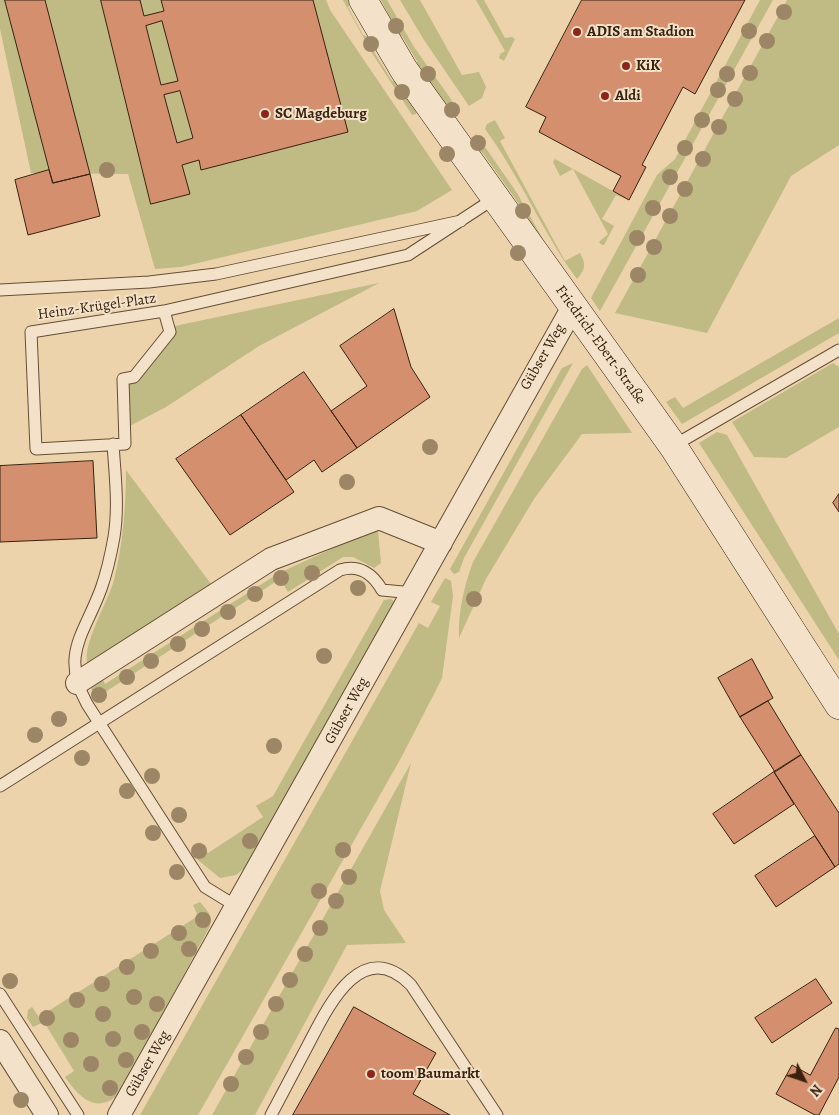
<!DOCTYPE html>
<meta charset="utf-8">
<style>
body{margin:0}
#map{position:relative;width:839px;height:1115px;overflow:hidden;background:#ecd3ac;font-family:Alegreya,serif}
canvas{display:block}
.north{position:absolute;left:779px;top:1055px;width:50px;height:50px;-webkit-text-stroke:4px #f3e2c9;paint-order:stroke;rotate:131deg;font-size:14px;font-weight:700;line-height:20px;text-align:center;color:#39210e}
.north::after{content:'';display:block;margin:auto;width:18px;height:22px;background:#39210e;clip-path:polygon(50% 0,100% 100%,50% 72%,0 100%)}
</style>
<div id="map">
<canvas width="839" height="1115"></canvas>
<div class="north">N</div>
</div>
<script>
const c = document.querySelector('canvas').getContext('2d');
c.lineJoin = 'round';
function fillPath(path, color) {
  c.fillStyle = color;
  c.fill(path, 'evenodd');
}
function strokePath(path, color, width, dash) {
  c.strokeStyle = color;
  c.lineWidth = width;
  c.lineCap = dash ? 'butt' : 'round';
  c.setLineDash(dash || []);
  c.stroke(path);
}
function drawText(font, color, halo, rows, align = 'center') {
  c.font = font + ' Alegreya,serif';
  c.lineWidth = 4;
  c.setLineDash([]);
  c.textBaseline = 'middle';
  c.strokeStyle = halo;
  c.fillStyle = color;
  for (const [text, x, y, turn = 0] of rows) {
    c.save();
    c.translate(x, y);
    c.rotate((+turn || 0) * Math.PI / 180);
    c.textAlign = isNaN(turn) ? turn : align;
    if (halo) c.strokeText(text, 0, 0);
    c.fillText(text, 0, 0);
    c.restore();
  }
}
fillPath(new Path2D(`
 M 0,0 L 326,0 L 330,10 L 452,190 L 417,211 L 181,267 L 155,269 L 128,174 L 31,173 L 0,29 Z
 M 343,0 L 352,0 L 348,7 L 363,35 L 373,39 L 377,45 L 374,52 L 392,81 L 399,82 L 418,108 L 416,114 L 412,115 L 372,53 Z
 M 381,0 L 387,0 L 414,47 L 460,112 L 455,114 L 449,113 L 416,69 L 417,61 L 402,36 L 393,34 L 389,27 L 391,19 Z
 M 400,0 L 420,0 L 462,75 L 479,72 L 486,87 L 482,98 L 469,106 L 424,40 Z
 M 476,0 L 484,0 L 505,38 L 512,37 L 515,39 L 504,61 L 499,58 L 500,54 L 505,51 Z
 M 760,0 L 773,0 L 600,311 L 591,298 L 657,175 L 675,159 Z
 M 787,0 L 839,0 L 839,145 L 791,176 L 707,333 L 615,313 Z
 M 495,120 L 505,138 L 500,141 L 565,261 L 580,253 C 586,264 586,269 577,279 C 542,232 520,176 485,129 L 487,124 Z
 M 476,134 L 517,193 L 558,266 L 518,212 L 519,204 L 482,152 L 474,150 L 470,140 Z
 M 555,159 L 629,200 L 616,195 L 602,219 L 614,226 L 604,245 L 602,245 L 599,242 L 608,234 L 573,169 L 560,176 L 553,162 Z
 M 379,283 L 259,346 L 166,407 L 124,429 L 123,379 L 134,377 L 170,327 Z
 M 839,318 L 839,333 L 682,424 L 666,402 L 675,397 L 683,408 Z
 M 573,363 L 464,558 L 459,572 L 454,574 L 450,569 L 562,368 Z
 M 833,363 L 839,367 L 839,427 L 786,458 L 754,457 L 732,422 Z
 M 587,365 L 632,433 L 582,434 L 534,499 L 486,579 L 459,638 C 458,611 464,587 473,562 L 582,369 Z
 M 717,432 L 727,435 L 839,634 L 839,660 L 699,443 Z
 M 126,470 L 211,584 L 87,663 C 83,642 108,602 114,580 C 123,543 126,507 126,470 Z
 M 364,526 L 378,531 L 381,563 L 374,568 L 353,557 L 343,557 L 288,592 L 280,579 L 96,698 L 91,688 L 103,680 L 105,684 L 279,573 L 366,533 Z
 M 445,578 L 451,581 L 453,596 L 442,678 L 435,692 L 401,758 L 198,1115 L 140,1115 L 419,623 L 428,628 L 440,606 L 431,602 Z
 M 391,599 L 394,601 L 393,606 L 246,867 L 236,875 L 220,878 L 198,860 L 193,850 L 200,842 L 208,853 L 263,817 L 256,806 L 273,796 L 384,600 Z
 M 411,763 L 380,891 L 384,910 L 406,943 L 347,945 L 255,1115 L 212,1115 Z
 M 200,902 L 209,913 L 210,926 L 119,1094 C 96,1115 79,1097 65,1077 L 74,1071 L 44,1022 L 33,1027 L 27,1018 L 28,1010 L 32,1007 L 39,1017 L 198,916 L 193,905 Z`), '#c0ba84');
const building = new Path2D(`
 M 5,0 L 45,0 L 90,174 L 53,183 Z
 M 101,0 L 140,0 L 144,16 L 164,11 L 161,0 L 313,0 L 348,132 L 201,170 L 199,160 L 182,165 L 190,194 L 151,204 ZM 162,21 L 178,81 L 161,85 L 146,26 ZM 180,91 L 193,138 L 177,143 L 164,95 Z
 M 582,0 L 745,0 L 695,94 L 683,87 L 642,165 L 646,167 L 629,200 L 613,191 L 621,176 L 539,132 L 546,117 L 526,107 Z
 M 49,170 L 53,183 L 90,174 L 100,216 L 28,235 L 15,180 Z
 M 394,309 L 411,367 L 430,397 L 357,448 L 331,411 L 367,386 L 340,346 Z
 M 304,372 L 357,448 L 322,472 L 314,460 L 286,480 L 241,415 Z
 M 241,415 L 294,492 L 230,535 L 176,459 Z
 M 93,461 L 97,538 L 0,542 L 0,466 Z
 M 839,494 L 839,512 L 833,503 Z
 M 752,659 L 773,698 L 740,717 L 718,678 Z
 M 768,701 L 801,755 L 775,772 L 740,717 Z
 M 801,755 L 839,813 L 839,864 L 835,867 L 774,772 Z
 M 774,772 L 794,804 L 734,844 L 713,814 Z
 M 815,836 L 835,867 L 776,907 L 755,876 Z
 M 816,979 L 832,1003 L 772,1043 L 755,1018 Z
 M 354,1007 L 436,1053 L 413,1094 L 450,1115 L 293,1115 Z
 M 836,1028 L 839,1029 L 839,1077 L 819,1115 L 815,1115 L 776,1094 L 792,1065 L 810,1075 Z`);
fillPath(building, '#d38f6e');
strokePath(building, '#39210e', 1);
const lane = new Path2D(`
 M 0,290 L 149,282 L 216,274 L 461,221
 M 164,311 L 170,332 L 134,377 L 123,379 L 125,444 L 36,449 L 31,332 Z
 M 164,311 L 408,255 L 495,198
 M 113,444 C 115,475 119,506 114,537 C 111,554 107,572 101,589 C 84,635 60,654 87,704 L 205,887 L 236,906
 M 673,446 L 839,350
 M 0,786 L 340,570 C 359,564 373,574 382,590 L 413,593
 M 0,994 L 78,1115
 M 271,1115 C 283,1092 295,1070 307,1047 C 326,1011 360,934 411,985 L 497,1115`);
const street = new Path2D(`
 M 77,683 L 271,559 L 379,518 L 441,543
 M 0,1041 L 47,1115
 M 119,1115 L 573,307`);
const secondary = new Path2D(`
 M 363,0 L 404,70 L 673,446 L 839,705`);
strokePath(lane, '#664e36', 13);
strokePath(street, '#664e36', 24);
strokePath(secondary, '#39210e', 29);
strokePath(lane, '#f3e2c9', 11);
strokePath(street, '#f3e2c9', 22);
strokePath(secondary, '#f3e2c9', 28);
c.fillStyle = '#9c8666';
for (const [x, y] of [
 [784,12],
 [396,26],
 [749,31],
 [767,41],
 [371,44],
 [750,73],
 [428,74],
 [727,74],
 [718,90],
 [402,92],
 [735,99],
 [452,110],
 [702,120],
 [719,127],
 [478,143],
 [685,148],
 [447,154],
 [703,159],
 [107,170],
 [670,177],
 [685,189],
 [653,208],
 [523,211],
 [670,216],
 [637,238],
 [654,247],
 [518,253],
 [638,275],
 [430,447],
 [347,482],
 [312,573],
 [281,578],
 [358,588],
 [255,594],
 [474,599],
 [228,612],
 [202,629],
 [178,644],
 [324,656],
 [151,661],
 [127,677],
 [99,695],
 [59,719],
 [35,735],
 [274,746],
 [82,758],
 [152,776],
 [127,791],
 [179,815],
 [153,833],
 [250,841],
 [343,850],
 [199,851],
 [177,872],
 [349,877],
 [319,891],
 [336,901],
 [203,920],
 [320,928],
 [179,933],
 [189,949],
 [151,951],
 [305,954],
 [127,967],
 [290,980],
 [10,981],
 [102,984],
 [134,997],
 [77,1000],
 [157,1004],
 [276,1004],
 [103,1014],
 [47,1018],
 [142,1032],
 [261,1032],
 [113,1039],
 [71,1040],
 [246,1057],
 [126,1060],
 [91,1064],
 [231,1084],
 [110,1088],
 [21,1100]
]) {
  c.beginPath();
  c.arc(x, y, 8, 0, 2 * Math.PI);
  c.fill();
}
for (const [x, y, r, color] of [
 [577,32,5,"#8f2418"],
 [626,66,5,"#8f2418"],
 [605,96,5,"#8f2418"],
 [265,114,5,"#8f2418"],
 [371,1074,5,"#8f2418"]
]) {
  const dot = new Path2D();
  dot.arc(x, y, r, 0, 2 * Math.PI);
  c.fillStyle = color;
  c.fill(dot);
  strokePath(dot, '#f3e2c9', 2);
}
drawText('bold 15px', '#39210e', '#f3e2c9', [
 ["ADIS am Stadion",587,32],
 ["KiK",636,66],
 ["Aldi",615,96],
 ["SC Magdeburg",275,114],
 ["toom Baumarkt",381,1074]
], 'left');
drawText('15px', '#39210e', '#f3e2c9', [
 ["Heinz-Krügel-Platz",97,307,-8],
 ["Friedrich-Ebert-Straße",600,345,54],
 ["Gübser Weg",543,357,-60],
 ["Gübser Weg",347,711,-61],
 ["Gübser Weg",148,1064,-60]
]);
</script>
